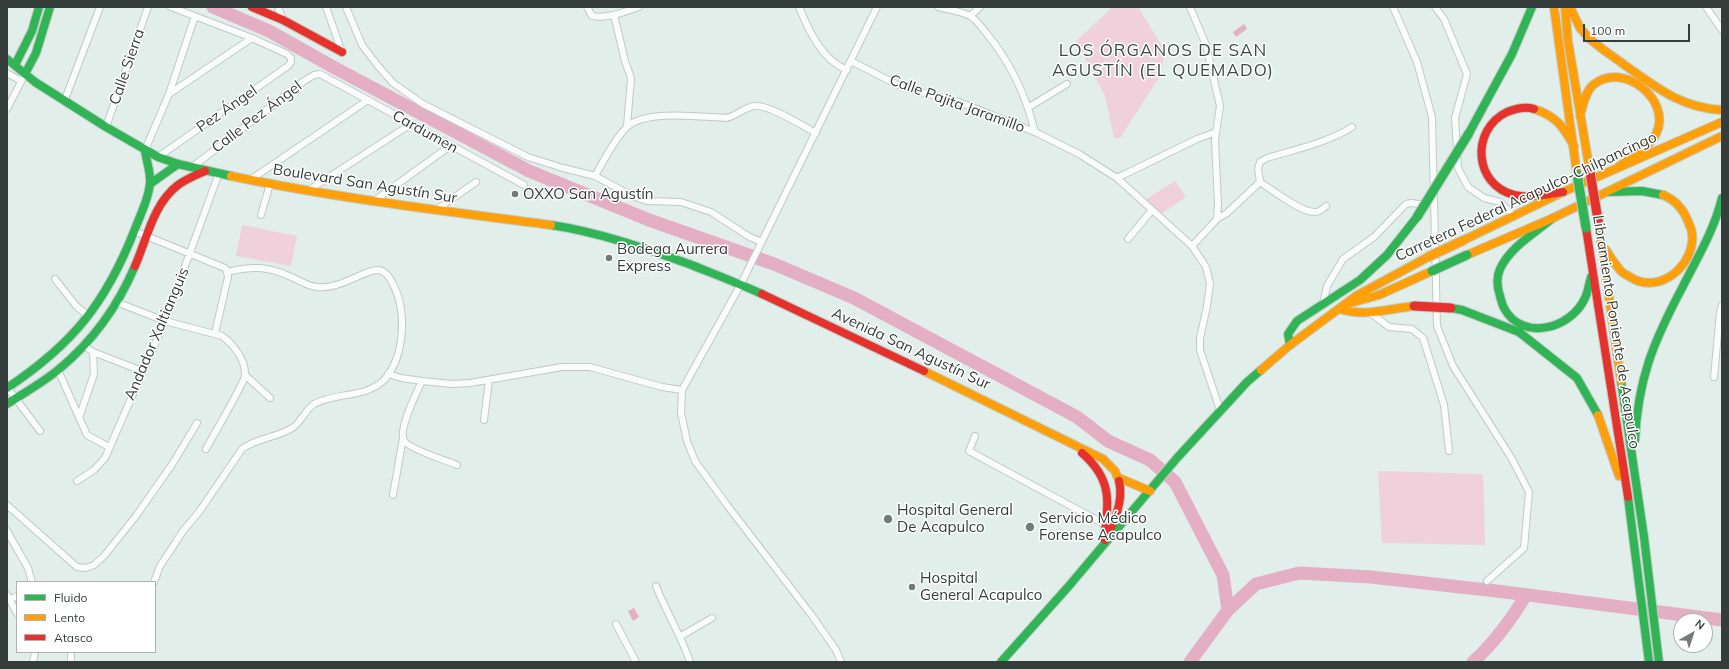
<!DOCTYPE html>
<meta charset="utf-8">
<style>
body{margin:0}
#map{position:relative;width:1729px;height:669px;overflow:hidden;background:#e1eee9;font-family:Mulish,sans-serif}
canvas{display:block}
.frame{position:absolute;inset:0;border:8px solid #343d39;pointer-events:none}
.legend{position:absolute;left:16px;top:581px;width:140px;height:72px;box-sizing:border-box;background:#fff;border:1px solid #aeb1b0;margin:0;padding:5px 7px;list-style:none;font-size:12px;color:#343d39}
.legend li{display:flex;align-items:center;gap:8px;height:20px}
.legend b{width:20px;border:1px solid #aeb1b0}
.north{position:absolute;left:1673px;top:613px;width:40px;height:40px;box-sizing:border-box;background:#fff;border:1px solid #aeb1b0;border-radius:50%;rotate:39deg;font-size:11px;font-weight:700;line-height:16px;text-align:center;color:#343d39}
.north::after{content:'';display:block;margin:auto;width:14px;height:18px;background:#717b77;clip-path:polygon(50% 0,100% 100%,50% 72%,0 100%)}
.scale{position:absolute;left:1583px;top:24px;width:107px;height:18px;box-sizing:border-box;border:2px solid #343d39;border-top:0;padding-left:5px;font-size:12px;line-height:14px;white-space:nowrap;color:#343d39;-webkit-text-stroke:3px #fff;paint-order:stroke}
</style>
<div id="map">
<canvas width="1729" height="669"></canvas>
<div class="frame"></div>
<ul class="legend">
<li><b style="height:5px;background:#30b455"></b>Fluido</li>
<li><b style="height:5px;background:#ff9f0a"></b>Lento</li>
<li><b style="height:5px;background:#e5322d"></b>Atasco</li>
</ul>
<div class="north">N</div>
<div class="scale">100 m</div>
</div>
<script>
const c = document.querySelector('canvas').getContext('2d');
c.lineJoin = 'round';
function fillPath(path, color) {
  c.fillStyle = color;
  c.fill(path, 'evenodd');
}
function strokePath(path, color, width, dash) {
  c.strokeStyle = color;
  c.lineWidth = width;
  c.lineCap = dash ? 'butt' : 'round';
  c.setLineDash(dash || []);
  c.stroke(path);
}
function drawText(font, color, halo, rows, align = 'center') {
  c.font = font + ' Mulish,sans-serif';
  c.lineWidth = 3;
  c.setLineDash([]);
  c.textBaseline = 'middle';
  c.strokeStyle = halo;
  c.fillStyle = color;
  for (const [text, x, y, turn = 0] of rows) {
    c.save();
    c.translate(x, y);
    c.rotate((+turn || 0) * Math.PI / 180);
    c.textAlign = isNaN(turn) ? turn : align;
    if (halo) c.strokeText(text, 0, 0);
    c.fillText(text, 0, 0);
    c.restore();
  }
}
fillPath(new Path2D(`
 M 1113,7 L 1138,7 L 1165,51 L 1160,76 L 1120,138 L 1114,138 L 1105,96 L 1076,41 Z
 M 1175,181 L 1186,197 L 1158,216 L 1145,200 Z
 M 242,225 L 297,236 L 291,266 L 236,256 Z
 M 1378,471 L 1483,474 L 1485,545 L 1382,543 Z`), '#f0d0db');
fillPath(new Path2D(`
 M 1244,24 L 1247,29 L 1236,37 L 1233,32 Z
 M 634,608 L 639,617 L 633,621 L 628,611 Z`), '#e4afc2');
strokePath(new Path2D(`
 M 213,7 L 269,31 L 335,68 L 529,171 L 649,220 L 774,264 L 854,298 L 1077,417 L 1108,441 L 1150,460 L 1175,482 L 1223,575 L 1228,610
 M 1190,662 L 1228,610 L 1256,584 L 1299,573 L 1371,577 L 1505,592 L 1722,620
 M 1473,662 C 1495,642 1511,620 1526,595`), '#e4afc2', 13);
const street = new Path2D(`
 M 278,7 L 283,20
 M 326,7 L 342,52
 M 346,7 L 362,45 L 378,66 L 393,83 L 423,104 L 528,157 L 563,168 L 595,176 L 632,196 L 647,201 L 681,202 L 711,212 L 748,236 L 761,242
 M 587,7 L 592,16 C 607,19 624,12 639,7
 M 799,7 C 809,31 822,60 847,70
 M 938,7 C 948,10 961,11 970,16 C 977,20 982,28 987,34 C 1011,63 1026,96 1035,132
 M 1190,7 L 1206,45 L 1220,106 L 1215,140 L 1218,204 L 1217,219
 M 1393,7 L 1417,62 L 1432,117 L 1437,326 L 1453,366 L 1512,459 L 1529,492 L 1524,548 L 1487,581
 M 1435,7 L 1444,19 L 1467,74 L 1455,118 L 1458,168 L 1468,187 L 1484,198 L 1500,202 L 1514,216
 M 1706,7 L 1722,30
 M 614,15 L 625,61 L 631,78 L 627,126
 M 970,16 L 980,7
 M 851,61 L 896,84 L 913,90 L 959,102 L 1035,132 L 1079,154 L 1117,178 L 1192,246 L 1206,267 L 1210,284 L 1207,306 L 1200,338 L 1200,350 L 1220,410
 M 7,73 L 21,81
 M 169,94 L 252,38
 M 64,102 L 100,7
 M 1029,107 L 1067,84
 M 7,109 L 25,74
 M 106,127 L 148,7
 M 145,150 L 169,94 L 195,16
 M 158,157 L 288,66 L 291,62 L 291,58 L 287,54 L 252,38 L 171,7
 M 191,168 L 304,81 L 314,75 L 320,74 L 524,185
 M 595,176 C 603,162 615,138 627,127 C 645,109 702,117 726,118 C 737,116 744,107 755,106 C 768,104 803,126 816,133
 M 1117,178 L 1197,139 L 1216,132
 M 250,180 L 368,100
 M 309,190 L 411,124
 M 374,201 L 450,146
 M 1326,206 C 1323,209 1320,212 1315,212 C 1302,213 1272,190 1260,182 L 1258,169 L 1260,162 L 1267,158 C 1296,149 1327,143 1352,127
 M 436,210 L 476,182
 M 261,215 L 270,184
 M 134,231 L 225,268 L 227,272 L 228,277 L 215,333
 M 1128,239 L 1152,210
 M 1192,246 L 1217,219 L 1227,213 L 1260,182
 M 55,279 L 77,307 L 89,316
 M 116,302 L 165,321 L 222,336 C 233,344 246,360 245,375 C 245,379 241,385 239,389 C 229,409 217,429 206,449
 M 1323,304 L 1327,286 L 1343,259 L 1374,237 L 1406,204 L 1411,203 L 1426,205
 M 1372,314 L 1389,327 L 1412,329 L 1423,338 L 1444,405 L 1449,451
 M 83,345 L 93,352 L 142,371
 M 58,370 L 87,435 L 109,447
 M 388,374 L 401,378 L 422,381 L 452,384 L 470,383 L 562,367 L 590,367 L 662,387 L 682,390
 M 245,375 L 270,398
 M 1714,377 L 1720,312 L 1722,305
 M 422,381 C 417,392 396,433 405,442 C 414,451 445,460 457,465
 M 7,387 L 40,431
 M 79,418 L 94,374 L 93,352
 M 484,420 L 489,380
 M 975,436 L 969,451 L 1106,525
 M 77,481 L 94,470 L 105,458 L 165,321 L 219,173
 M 393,495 L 403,438
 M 7,505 L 77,567 L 86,568 L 94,565 L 104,556 L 136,516 L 173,463 L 197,423
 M 7,531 L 28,568 L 32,582
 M 154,582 L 160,566 L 170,551 L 183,531 L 199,512 L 242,449 C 257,438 276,438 292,428 C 301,423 305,410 314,404 C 335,392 366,399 385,379 C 405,355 407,311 393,284 C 390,278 385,270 378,270 C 372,270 366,273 361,275 C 347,281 332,289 317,287 C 306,286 299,280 289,276 C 267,266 251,266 227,272
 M 656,586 C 666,612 681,635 690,662
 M 7,595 L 17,613
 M 9,600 L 17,596
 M 616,624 L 636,662
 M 681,636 L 712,618
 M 71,652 L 71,662
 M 33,662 L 35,652
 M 841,662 L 836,650 L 813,617 L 727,505 L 695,461 L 687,441 L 681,413 L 682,390 L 741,284 L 877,7`);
const fast = new Path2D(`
 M 7,59 L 35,82 L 106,127 L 158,157 L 178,164 L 231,176
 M 15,65 L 32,31 L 39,7
 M 25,74 L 36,53 L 50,7
 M 1469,133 L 1512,54 L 1532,7
 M 150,184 L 178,164
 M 1607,192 L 1642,191 L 1663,195
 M 1553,218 C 1535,233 1510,247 1500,269 C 1496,278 1497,287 1500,296 C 1501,300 1502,304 1504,308 C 1522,342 1571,329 1585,298 C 1588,292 1589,284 1591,277
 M 551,225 C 598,232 644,248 689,264 C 714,274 738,283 762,294
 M 1451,308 L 1462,310 L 1519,332 L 1577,378 L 1598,415
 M 1290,345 L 1288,334 L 1297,321 L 1360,280 L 1387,255 L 1417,217
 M 1621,381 L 1644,537 L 1659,662
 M 7,388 C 73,344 106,303 135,229 C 140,215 149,199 150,183 C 151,172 146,161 145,150
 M 7,404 C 24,393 42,383 58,370 C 92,342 118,306 135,266
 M 1635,440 C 1638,379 1653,343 1681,290 C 1696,260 1714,231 1722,198
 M 1628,497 L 1649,662
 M 1001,662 L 1068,587 L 1177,458 L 1247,382 L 1261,370`);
const slow = new Path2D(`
 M 1554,7 L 1577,174
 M 1565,7 L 1568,41 L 1590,172
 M 1570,7 L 1580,28 L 1589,38 C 1601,49 1614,57 1626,66 C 1657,88 1682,108 1722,110
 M 1534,109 C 1556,116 1563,126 1574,146
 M 1580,116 C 1583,106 1585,92 1593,85 C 1622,60 1673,100 1656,134 C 1648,149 1630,158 1617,168
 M 231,176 C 336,198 444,211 551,225
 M 1599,226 L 1621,381
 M 1464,240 L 1563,192 L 1722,122
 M 1606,250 C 1610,257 1615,264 1620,270 C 1622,273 1627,275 1630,277 C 1659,296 1696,265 1692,233 C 1692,229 1689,225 1688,221 C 1683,209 1676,200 1663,195
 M 1467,255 L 1553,218 L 1722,136
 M 1347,304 L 1379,295 L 1432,271
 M 1339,309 C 1367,317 1387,309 1414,306
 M 1261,370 L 1290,345 L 1356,296 L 1428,257
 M 924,371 L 1103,459 L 1115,471 L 1119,481
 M 1598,415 L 1619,476
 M 1119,478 L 1150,491`);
const jam = new Path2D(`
 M 252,7 L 283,20 L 342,52
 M 1534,109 C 1525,106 1515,109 1507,112 C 1470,130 1474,185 1514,195 C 1530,199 1547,194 1563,192
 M 1586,228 L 1628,497
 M 135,266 C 147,239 153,204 178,185 C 186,179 196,175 205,171
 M 762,294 L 924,371
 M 1082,453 C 1111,478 1110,501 1104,536
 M 1105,540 C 1114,522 1124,502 1119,481`);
strokePath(street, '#bfcac6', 8);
strokePath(fast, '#bfcac6', 10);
strokePath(slow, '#bfcac6', 10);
strokePath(jam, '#bfcac6', 10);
strokePath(street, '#fafcfc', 6);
strokePath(fast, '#30b455', 8);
strokePath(slow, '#ff9f0a', 8);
strokePath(jam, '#e5322d', 8);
const fastBridge = new Path2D(`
 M 1577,174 L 1586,228
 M 1417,217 L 1469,133
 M 1432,271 L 1467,255`);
const slowBridge = new Path2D(`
 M 1428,257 L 1464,240`);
const jamBridge = new Path2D(`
 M 1590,172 L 1599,226
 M 1414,306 L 1451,308`);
strokePath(fastBridge, '#c4cac8', 11, []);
strokePath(slowBridge, '#c4cac8', 11, []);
strokePath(jamBridge, '#c4cac8', 11, []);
strokePath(fastBridge, '#30b455', 9);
strokePath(slowBridge, '#ff9f0a', 9);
strokePath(jamBridge, '#e5322d', 9);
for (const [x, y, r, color] of [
 [515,194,4,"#717b77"],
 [609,258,4,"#717b77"],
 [888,519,5,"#717b77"],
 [1030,527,5,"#717b77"],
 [912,587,4,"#717b77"]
]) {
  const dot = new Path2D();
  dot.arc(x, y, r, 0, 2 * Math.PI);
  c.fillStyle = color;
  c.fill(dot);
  strokePath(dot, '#fff', 1.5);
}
drawText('15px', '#343d39', '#fff', [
 ["Calle Sierra",127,67,-71],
 ["Calle Pajita Jaramillo",957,104,20],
 ["Pez Ángel",227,109,-35],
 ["Calle Pez Ángel",257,117,-37],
 ["Cardumen",425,132,29],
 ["Boulevard San Agustín Sur",365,184,9],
 ["Carretera Federal Acapulco-Chilpancingo",1526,197,-25],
 ["Libramiento Poniente de Acapulco",1616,332,81],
 ["Andador Xaltianguis",157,334,-67],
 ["Avenida San Agustín Sur",911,349,25]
]);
drawText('15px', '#343d39', '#fff', [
 ["OXXO San Agustín",523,194],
 ["Bodega Aurrera",617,249],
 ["Express",617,266],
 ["Hospital General",897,510],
 ["De Acapulco",897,527],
 ["Servicio Médico",1039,518],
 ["Forense Acapulco",1039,535],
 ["Hospital",920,578],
 ["General Acapulco",920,595]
], 'left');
c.letterSpacing = '1px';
drawText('17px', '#384d45', '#fff', [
 ["LOS ÓRGANOS DE SAN",1163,51],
 ["AGUSTÍN (EL QUEMADO)",1163,71]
]);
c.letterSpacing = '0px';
</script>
